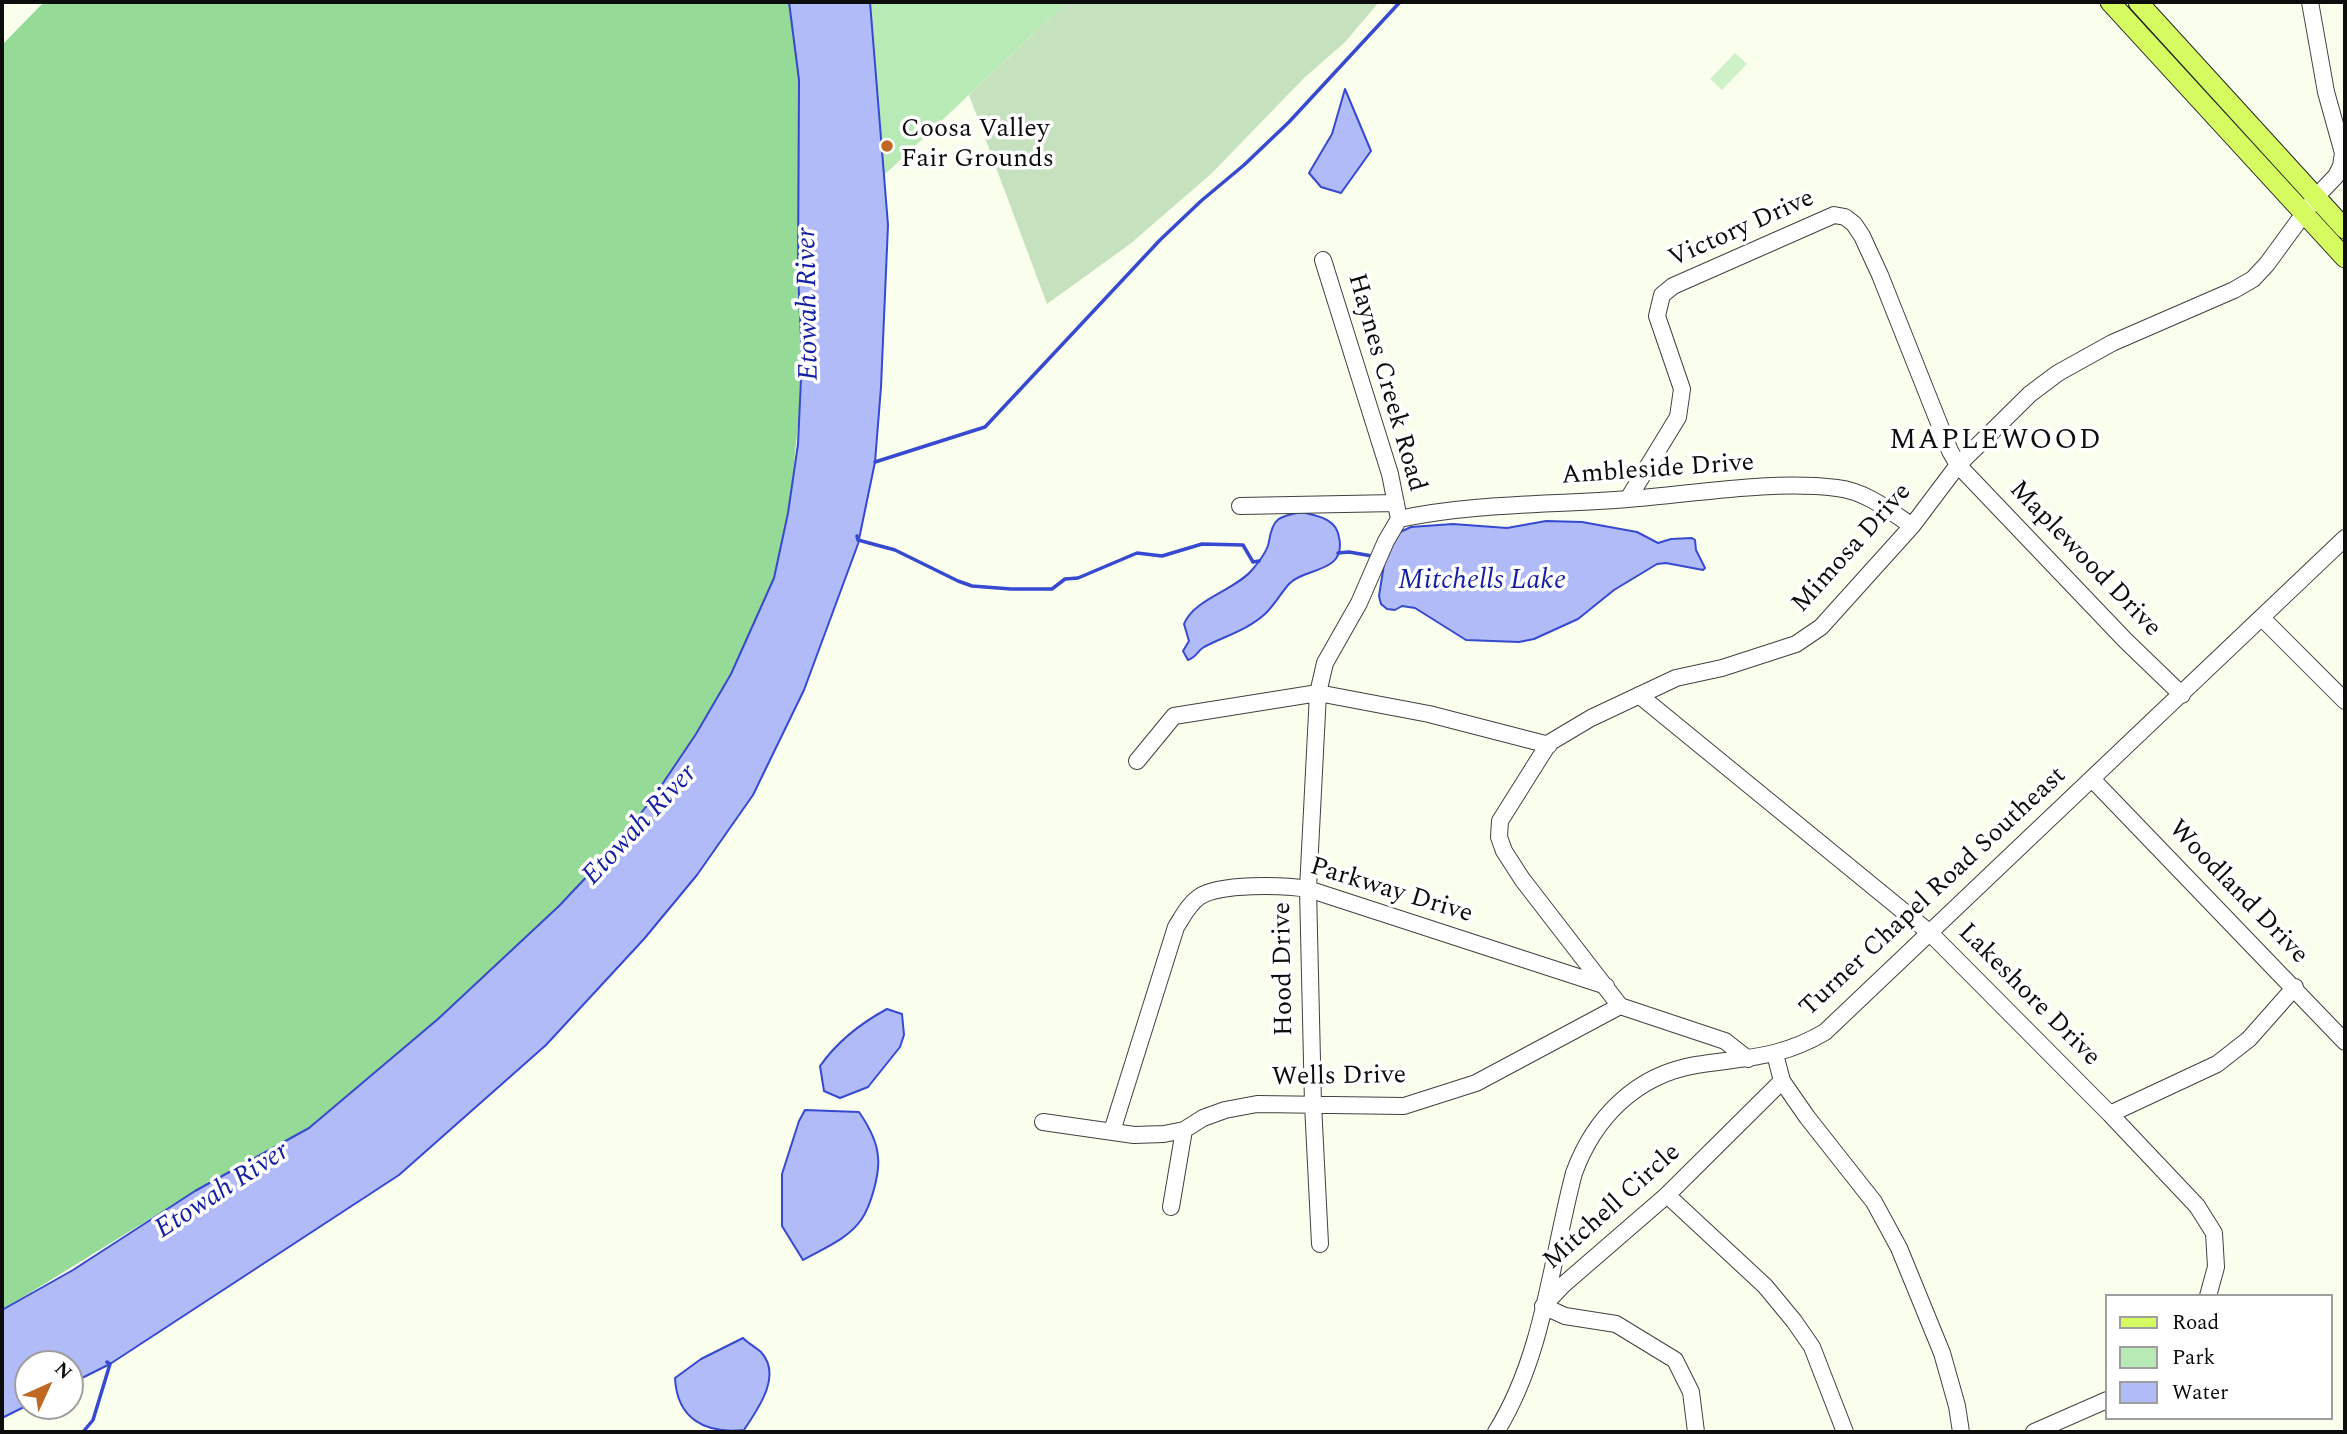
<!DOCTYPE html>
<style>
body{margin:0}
#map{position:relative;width:2347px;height:1434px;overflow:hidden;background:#faffed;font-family:Spectral,serif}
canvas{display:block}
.frame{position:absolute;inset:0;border:4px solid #0d0d0d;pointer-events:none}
.legend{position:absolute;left:2105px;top:1294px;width:228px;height:126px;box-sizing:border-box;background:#fff;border:2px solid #9e9e9e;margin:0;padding:9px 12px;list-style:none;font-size:21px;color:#0d0d0d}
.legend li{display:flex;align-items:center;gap:14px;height:35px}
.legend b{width:35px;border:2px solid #9e9e9e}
.north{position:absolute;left:14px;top:1350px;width:70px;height:70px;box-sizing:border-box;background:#fff;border:2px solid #9e9e9e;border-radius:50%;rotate:45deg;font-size:19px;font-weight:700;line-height:28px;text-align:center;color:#0d0d0d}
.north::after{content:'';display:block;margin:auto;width:24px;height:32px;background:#c06722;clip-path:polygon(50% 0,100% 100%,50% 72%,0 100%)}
</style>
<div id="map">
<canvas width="2347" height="1434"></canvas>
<div class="frame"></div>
<ul class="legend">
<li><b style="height:9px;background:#d6fb61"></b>Road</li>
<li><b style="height:19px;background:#b8eab6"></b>Park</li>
<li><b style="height:19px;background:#b1bbf7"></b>Water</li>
</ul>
<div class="north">N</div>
</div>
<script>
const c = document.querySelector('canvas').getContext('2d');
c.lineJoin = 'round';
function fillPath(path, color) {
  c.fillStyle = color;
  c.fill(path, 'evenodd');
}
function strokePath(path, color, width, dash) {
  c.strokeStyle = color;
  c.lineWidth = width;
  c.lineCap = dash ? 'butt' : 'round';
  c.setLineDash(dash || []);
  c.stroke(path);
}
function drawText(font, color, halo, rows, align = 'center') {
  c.font = font + ' Spectral,serif';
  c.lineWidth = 7;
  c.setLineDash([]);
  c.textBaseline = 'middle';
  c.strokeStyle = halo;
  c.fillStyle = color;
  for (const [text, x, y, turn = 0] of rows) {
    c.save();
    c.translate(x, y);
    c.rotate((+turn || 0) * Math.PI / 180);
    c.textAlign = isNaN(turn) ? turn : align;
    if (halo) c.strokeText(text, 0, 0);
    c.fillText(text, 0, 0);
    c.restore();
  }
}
fillPath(new Path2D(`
 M 854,2 L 1067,2 L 861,197 Z`), '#b8eab6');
fillPath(new Path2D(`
 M 44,2 L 789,2 L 799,80 L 801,397 L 790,500 L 774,578 L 731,674 L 696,734 L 653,798 L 609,853 L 559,906 L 438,1019 L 309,1128 L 195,1191 L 2,1310 L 2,45 Z`), '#95db97');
fillPath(new Path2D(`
 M 1067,2 L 1379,2 L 1345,42 L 1303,79 L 1211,174 L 1130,244 L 1047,304 L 969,95 Z`), '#c5e1be');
fillPath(new Path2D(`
 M 1735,53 L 1747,64 L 1722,90 L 1710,79 Z`), '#cff1c8');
const water = new Path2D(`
 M 789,2 L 870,2 L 888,225 L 881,387 L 875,462 L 858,544 L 804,690 L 753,795 L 697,875 L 644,939 L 546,1045 L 399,1175 L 110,1364 L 70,1384 L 70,1364 L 28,1364 L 28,1405 L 2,1418 L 2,1310 L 73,1270 L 195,1191 L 309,1128 L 438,1019 L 559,906 L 609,853 L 653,798 L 696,734 L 731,674 L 774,578 L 788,513 L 798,444 L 802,358 L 798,273 L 799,80 Z
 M 1345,89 L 1371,151 L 1341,193 L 1321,187 L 1309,173 L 1332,134 Z
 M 1301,512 C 1317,516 1336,518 1339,537 C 1347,574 1304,567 1289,584 C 1281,593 1275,604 1266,613 C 1248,630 1225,636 1204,647 C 1197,651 1197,657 1188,660 L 1183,651 L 1189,641 L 1184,624 C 1194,599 1234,591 1252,570 C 1258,563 1268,551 1269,541 C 1273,518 1278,517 1301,512 Z
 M 1546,521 L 1582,522 L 1637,532 L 1658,543 L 1671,539 L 1692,538 L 1695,540 L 1696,550 L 1705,568 L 1703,570 L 1666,563 L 1657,564 L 1614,590 L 1578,619 L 1534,639 L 1519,642 L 1466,640 L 1415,608 L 1402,606 L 1395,610 L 1387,609 L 1381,604 L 1379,596 L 1385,558 L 1391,543 L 1400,532 L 1411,527 L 1453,524 L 1507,528 Z
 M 887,1009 L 902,1014 L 904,1035 L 900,1047 L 868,1087 L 840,1098 L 824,1091 L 820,1066 C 837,1042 861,1023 887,1009 Z
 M 805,1110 L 859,1112 C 868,1125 877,1140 878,1157 C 880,1173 871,1206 861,1220 C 848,1239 822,1249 803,1260 L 782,1226 L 782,1174 L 799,1121 Z
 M 743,1338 C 748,1343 755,1347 761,1352 C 783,1376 757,1410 744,1430 C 705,1434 677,1419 675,1378 L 701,1359 Z`);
fillPath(water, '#b1bbf7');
strokePath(water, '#3649d0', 2);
strokePath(new Path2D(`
 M 875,462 L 985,427 L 1160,240 L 1201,201 L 1244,165 L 1289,122 L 1400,2
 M 857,536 L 858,540 L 895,550 L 958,581 L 972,586 L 1011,589 L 1052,589 L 1065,579 L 1078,578 L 1137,553 L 1162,556 L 1202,544 L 1243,545 L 1253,562 L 1259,561
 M 1338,553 L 1349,552 L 1372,556
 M 83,1432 L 93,1420 L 110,1364 L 107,1362`), '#3649d0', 3.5);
const minor = new Path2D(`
 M 1323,260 L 1390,474 L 1399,519
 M 1628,499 L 1678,417 L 1682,389 L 1657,316 L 1662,295 L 1673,286 L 1834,215 L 1845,217 L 1854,224 L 1862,236 L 1880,275 L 1950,451 L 1958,465 L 2125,640 L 2182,695
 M 1240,506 L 1396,503
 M 1399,519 C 1474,503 1552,505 1628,499 C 1695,494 1770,480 1837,488 C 1865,491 1889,510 1912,526
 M 2262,618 L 2345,701
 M 1639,695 L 1930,933 L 2110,1114 L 2197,1206 L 2214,1233 L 2216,1267 L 2208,1296
 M 1137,761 L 1174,716 L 1318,693 L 1429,714 L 1549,745
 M 2092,779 L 2345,1042
 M 1620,1006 L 1522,879 L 1504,851 L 1499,837 L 1500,821 L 1549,743 L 1591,718 L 1676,678 L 1722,668 L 1796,644 L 1821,627 L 1912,526 L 1958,465 L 2030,394 L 2058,373 L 2112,343 L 2234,290 L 2253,279 L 2267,264 L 2316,197 L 2336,176 L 2341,166 L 2343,153 L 2326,92 L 2310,2
 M 1620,1006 L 1725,1041 L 1748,1059
 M 1775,1054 L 1782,1081 L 1807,1117 L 1874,1202 L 1899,1248 L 1942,1353 L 1957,1406 L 1961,1432
 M 2110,1114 L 2217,1064 L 2249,1039 L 2295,987
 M 1043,1122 L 1134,1135 L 1164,1134 L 1184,1130 L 1203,1118 L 1225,1110 L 1257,1104 L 1404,1106 L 1476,1083 L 1620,1006
 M 1112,1131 L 1176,927 C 1183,916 1189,904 1199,897 C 1219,883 1284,885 1308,889 L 1606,986
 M 1667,1195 L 1765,1286 L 1794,1321 L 1812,1347 L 1845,1432
 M 1171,1207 L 1184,1130
 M 1320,1244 L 1313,1104 L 1308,889 L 1318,693 L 1325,663 L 1359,603 L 1386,541 L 1399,519
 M 1545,1304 L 1563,1285 L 1667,1195 L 1782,1081
 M 1543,1306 L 1565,1316 L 1616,1324 L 1675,1360 L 1691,1392 L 1696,1432
 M 1496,1432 C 1544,1355 1551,1260 1574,1173 C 1594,1118 1636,1075 1696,1065 C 1746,1057 1779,1059 1825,1032 L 2345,538
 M 2034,1432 L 2107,1400`);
const major = new Path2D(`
 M 2110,2 L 2345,258
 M 2138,2 L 2345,229`);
strokePath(minor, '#404040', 18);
strokePath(major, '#1e1e1e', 21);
strokePath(minor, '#fff', 16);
strokePath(major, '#d6fb61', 19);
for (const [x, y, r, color] of [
 [887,146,7,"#c06722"]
]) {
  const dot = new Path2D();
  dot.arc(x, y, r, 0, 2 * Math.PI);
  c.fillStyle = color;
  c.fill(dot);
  strokePath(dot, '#fff', 2.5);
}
drawText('26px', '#0d0d0d', '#fff', [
 ["Coosa Valley",901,131],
 ["Fair Grounds",901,161]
], 'left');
drawText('26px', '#0d0d0d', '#fff', [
 ["Victory Drive",1742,230,-24],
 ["Haynes Creek Road",1385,383,74],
 ["Ambleside Drive",1658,471,-4],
 ["Mimosa Drive",1853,549,-48],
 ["Maplewood Drive",2084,560,46],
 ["Parkway Drive",1391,892,17],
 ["Turner Chapel Road Southeast",1934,893,-43],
 ["Woodland Drive",2237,893,46],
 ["Hood Drive",1285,969,-91],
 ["Lakeshore Drive",2028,996,45],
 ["Wells Drive",1339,1078,-1],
 ["Mitchell Circle",1613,1208,-42]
]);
drawText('italic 28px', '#141fa1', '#fff', [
 ["Etowah River",810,304,-91],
 ["Mitchells Lake",1482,583],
 ["Etowah River",641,826,-47],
 ["Etowah River",223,1192,-33]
]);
c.letterSpacing = '2px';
drawText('28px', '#0d0d0d', '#fff', [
 ["MAPLEWOOD",1996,443]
]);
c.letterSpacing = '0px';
</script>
